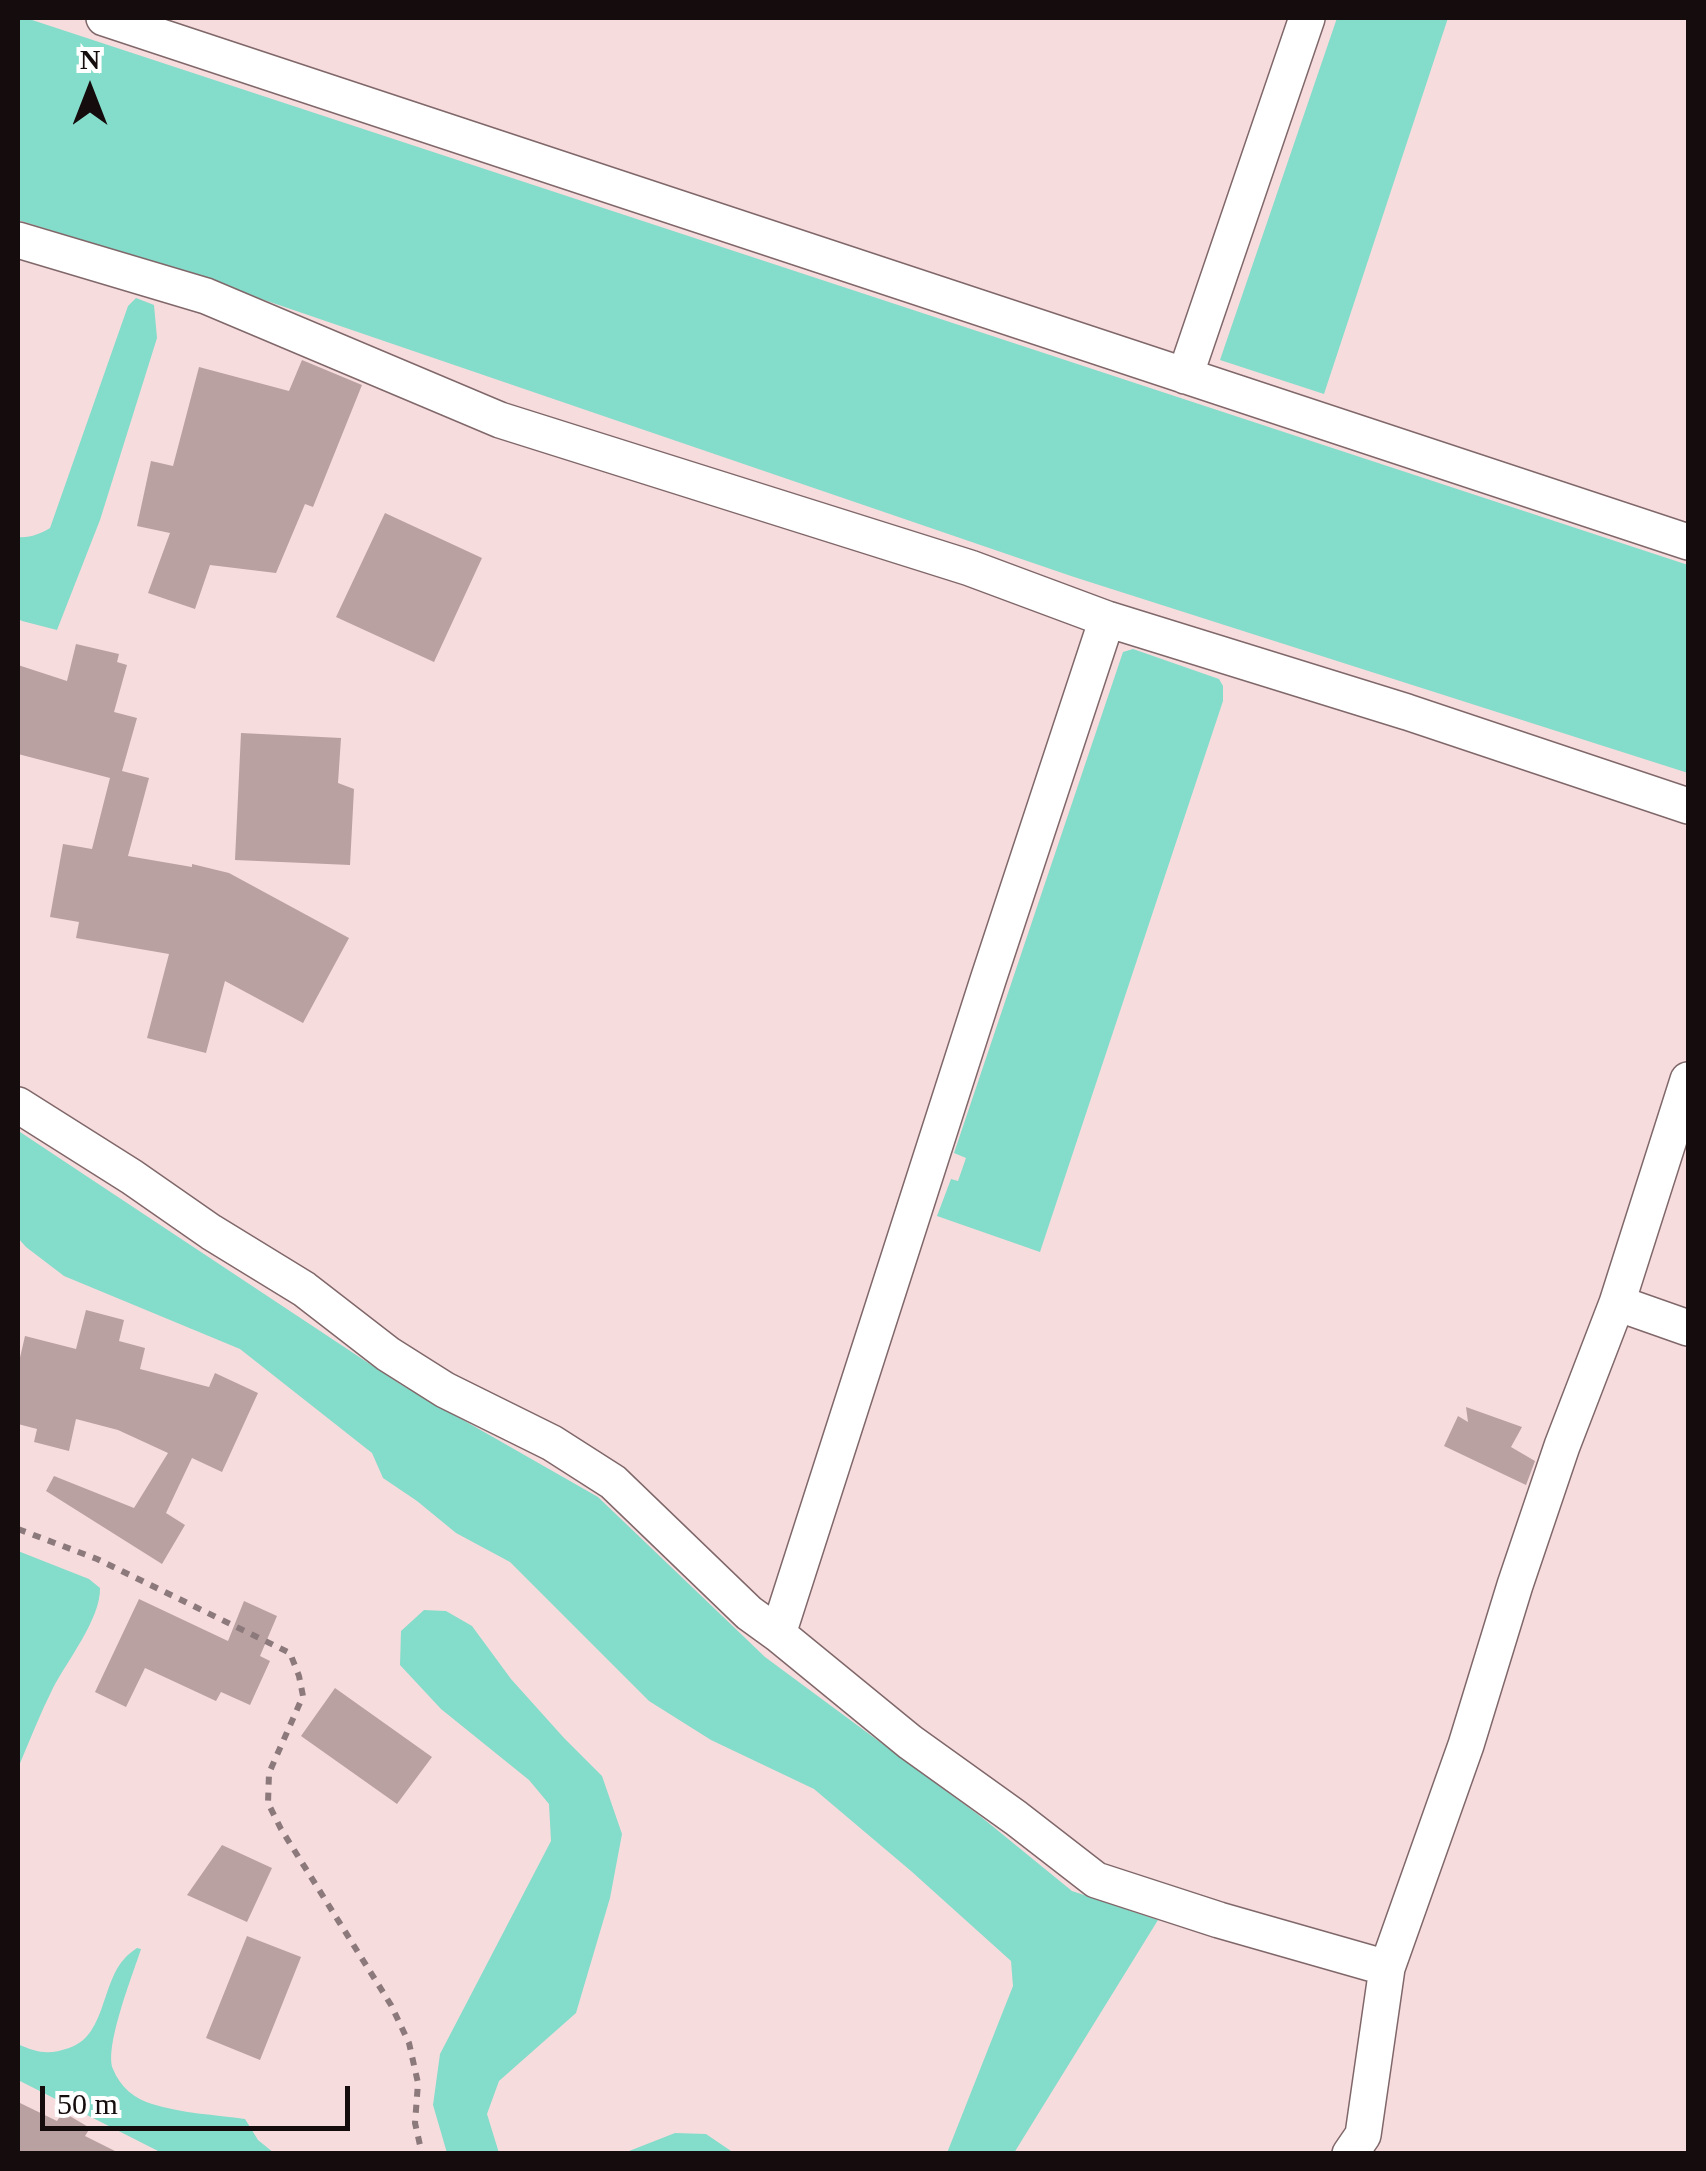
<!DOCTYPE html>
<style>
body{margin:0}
#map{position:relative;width:1706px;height:2171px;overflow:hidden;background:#f7dcde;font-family:"Times New Roman",serif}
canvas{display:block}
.frame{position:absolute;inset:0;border:20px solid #150c0d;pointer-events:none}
.north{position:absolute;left:40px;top:40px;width:100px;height:100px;-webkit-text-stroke:8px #fff;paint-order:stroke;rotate:0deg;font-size:28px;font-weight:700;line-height:40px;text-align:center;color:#150c0d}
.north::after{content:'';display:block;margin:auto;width:35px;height:45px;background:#150c0d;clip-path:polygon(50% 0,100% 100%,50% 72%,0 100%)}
.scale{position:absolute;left:40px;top:2086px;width:310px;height:45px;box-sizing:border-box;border:5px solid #150c0d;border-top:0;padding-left:12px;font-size:30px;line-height:35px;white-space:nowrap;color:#150c0d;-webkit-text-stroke:8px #fff;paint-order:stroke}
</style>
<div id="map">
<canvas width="1706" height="2171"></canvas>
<div class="frame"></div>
<div class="north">N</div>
<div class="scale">50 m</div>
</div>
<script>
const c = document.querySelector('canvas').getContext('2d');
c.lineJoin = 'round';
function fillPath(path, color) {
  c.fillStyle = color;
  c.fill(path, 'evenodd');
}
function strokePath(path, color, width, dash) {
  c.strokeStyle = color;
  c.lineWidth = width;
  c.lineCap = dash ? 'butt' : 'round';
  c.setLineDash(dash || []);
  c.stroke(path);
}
fillPath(new Path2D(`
 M 18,18 L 26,18 L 1688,565 L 1688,773 L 1074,577 L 156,263 L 18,220 Z
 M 1337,18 L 1448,18 L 1324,394 L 1220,360 Z
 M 136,298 L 154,305 L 157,338 L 100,520 L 57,630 L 22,621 L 18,619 L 18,537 C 30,538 40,534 50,528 L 128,306 Z
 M 1133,649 L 1219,679 L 1223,686 L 1223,701 L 1040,1252 L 937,1216 L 951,1179 L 958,1181 L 966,1158 L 954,1153 L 1123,652 Z
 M 20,1132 L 400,1384 L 598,1497 L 765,1657 L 980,1816 L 1072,1891 L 1158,1920 L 1014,2153 L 947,2153 L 1013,1986 L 1011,1961 L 911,1871 L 814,1789 L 711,1740 L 649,1701 L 510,1562 L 456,1533 L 417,1501 L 383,1478 L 372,1453 L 240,1349 L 64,1276 L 26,1247 L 18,1238 L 18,1133 Z
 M 18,1551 L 89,1579 L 100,1588 C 101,1618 67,1661 53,1688 C 40,1714 29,1742 18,1768 Z
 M 424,1610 L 446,1611 L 472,1626 L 511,1679 L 564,1738 L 602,1776 L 622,1834 L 610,1898 L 576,2013 L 499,2081 L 487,2114 L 499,2153 L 447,2153 L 433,2105 L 440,2054 L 551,1841 L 549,1804 L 529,1780 L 441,1709 L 400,1665 L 401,1631 Z
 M 137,1948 L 141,1949 C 133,1974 104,2047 113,2069 C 120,2087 135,2099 152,2104 C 180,2113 216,2115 245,2119 L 258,2140 L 274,2153 L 162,2153 L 18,2080 L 18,2044 C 37,2053 49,2055 69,2048 C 106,2036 101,1983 125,1958 C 128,1954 133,1951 137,1948 Z
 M 675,2133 L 706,2134 L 734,2153 L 624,2153 Z`), '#84dcca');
fillPath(new Path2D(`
 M 302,360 L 362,385 L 313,507 L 305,504 L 276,573 L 210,565 L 195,609 L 148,593 L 170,533 L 137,526 L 151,461 L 173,466 L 199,367 L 289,391 Z
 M 385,513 L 482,558 L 434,662 L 336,617 Z
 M 76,644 L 119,654 L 117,662 L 127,665 L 114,712 L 137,718 L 122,771 L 149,778 L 128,856 L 192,867 L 192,864 L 229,873 L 349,938 L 303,1023 L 225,981 L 206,1053 L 147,1038 L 169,954 L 76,938 L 79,922 L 50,917 L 63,844 L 92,849 L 110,778 L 18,754 L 18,665 L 67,681 Z
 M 241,733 L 341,738 L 338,783 L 354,789 L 350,865 L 235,860 Z
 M 86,1310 L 124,1320 L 119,1341 L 145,1348 L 140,1369 L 209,1387 L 215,1373 L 258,1393 L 222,1472 L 192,1458 L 166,1513 L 185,1525 L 162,1564 L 46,1491 L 54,1476 L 134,1508 L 168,1453 L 118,1430 L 76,1419 L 69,1451 L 34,1442 L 37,1429 L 18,1424 L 18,1366 L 25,1336 L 76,1349 Z
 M 1466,1407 L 1522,1427 L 1511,1447 L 1535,1461 L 1526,1485 L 1444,1446 L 1458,1416 L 1468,1422 Z
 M 139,1599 L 228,1641 L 244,1601 L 277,1616 L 260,1656 L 270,1661 L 250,1705 L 221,1692 L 216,1701 L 145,1668 L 126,1707 L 95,1692 Z
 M 335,1688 L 432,1757 L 397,1804 L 301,1736 Z
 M 222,1845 L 272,1868 L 247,1922 L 187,1895 Z
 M 247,1936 L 301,1957 L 260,2060 L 206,2038 Z
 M 18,2102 L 57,2121 L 63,2112 L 90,2128 L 85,2136 L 121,2154 L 18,2154 Z`), '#b9a0a1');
const minor = new Path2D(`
 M 104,18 L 1688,542
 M 18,240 L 206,296 L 500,420 L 970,568 L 1107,619 L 1407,712 L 1688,806
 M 1185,376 L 1307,18
 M 18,1105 L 132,1177 L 211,1232 L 304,1289 L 388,1354 L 445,1390 L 552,1443 L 613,1482 L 749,1613 L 778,1634 L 910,1742 L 1016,1818 L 1096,1880 L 1219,1920 L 1387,1968
 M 1617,1303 L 1688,1328
 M 778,1634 L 988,980 L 1107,619
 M 1350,2154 L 1363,2135 L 1387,1968 L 1466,1745 L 1515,1585 L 1562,1446 L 1617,1303 L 1688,1080`);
strokePath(minor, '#80686a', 38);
strokePath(new Path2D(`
 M 18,1529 L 97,1559 L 290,1653 L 299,1676 L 303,1696 L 269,1773 L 268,1803 L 281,1829 L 391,2005 L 409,2043 L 418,2083 L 415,2123 L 422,2154`), '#8c797b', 6, [8, 8]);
strokePath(minor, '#fff', 35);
</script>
